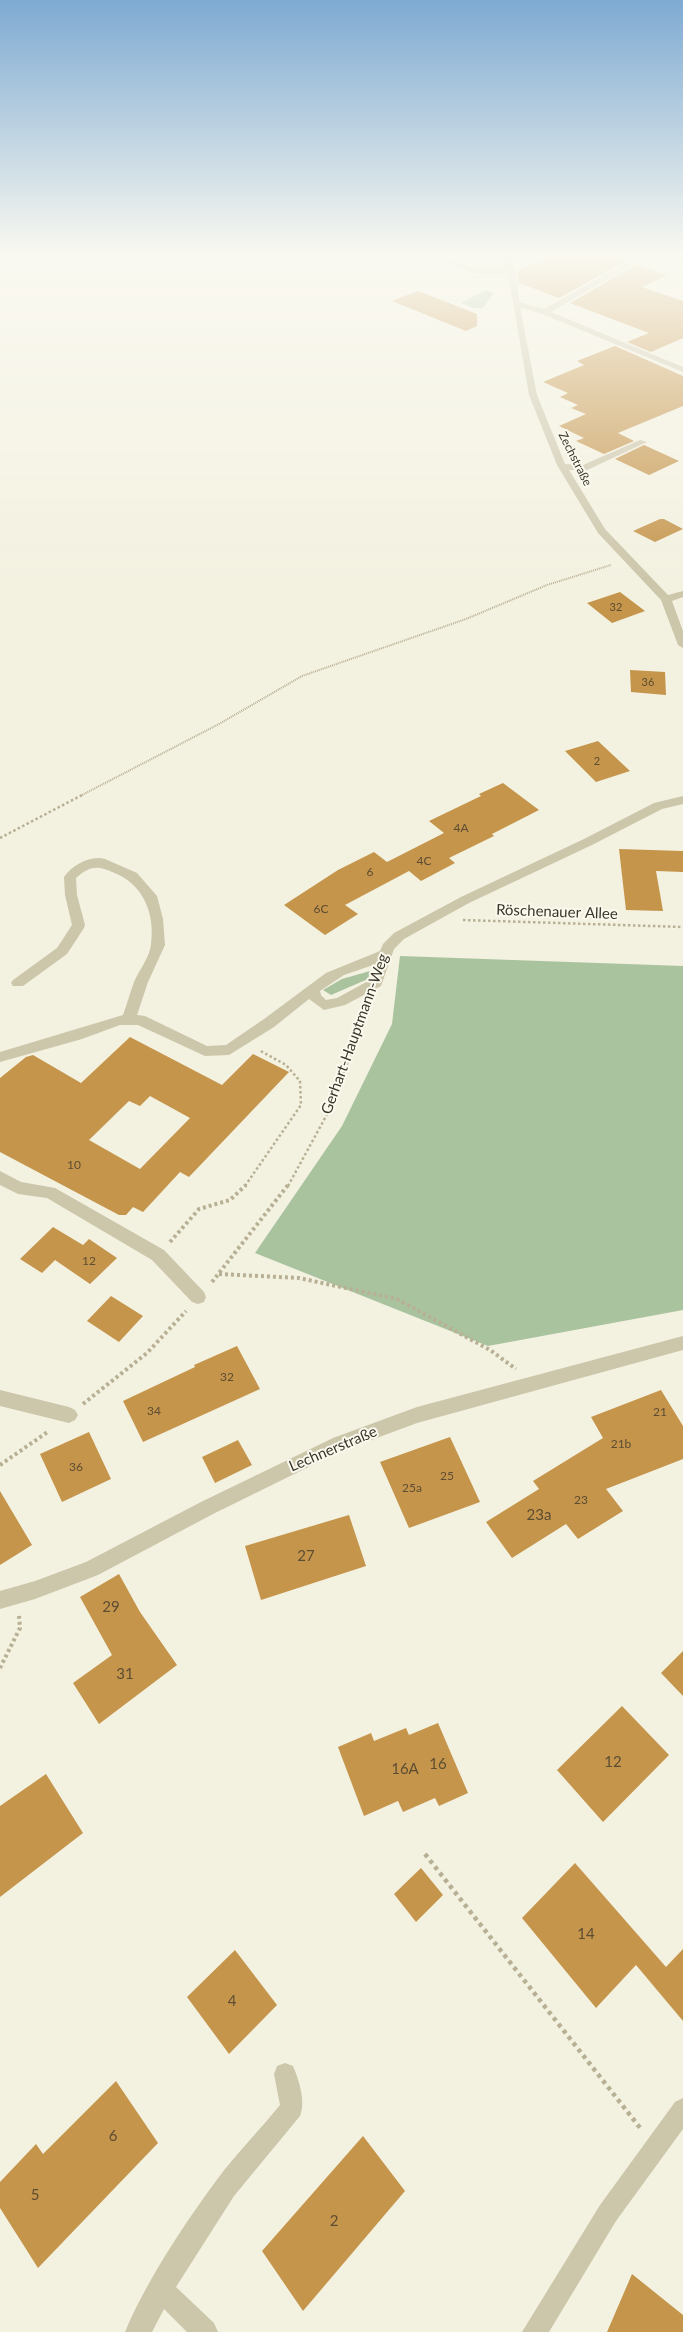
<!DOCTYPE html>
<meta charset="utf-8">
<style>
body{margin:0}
canvas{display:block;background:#f3f1e0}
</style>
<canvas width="683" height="2332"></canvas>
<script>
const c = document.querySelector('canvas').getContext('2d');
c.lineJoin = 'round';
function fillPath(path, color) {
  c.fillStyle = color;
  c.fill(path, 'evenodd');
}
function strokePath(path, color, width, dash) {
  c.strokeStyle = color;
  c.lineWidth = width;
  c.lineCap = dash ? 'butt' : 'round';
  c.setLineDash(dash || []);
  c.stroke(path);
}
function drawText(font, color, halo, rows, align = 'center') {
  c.font = font + ' Lato,sans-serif';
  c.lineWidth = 4;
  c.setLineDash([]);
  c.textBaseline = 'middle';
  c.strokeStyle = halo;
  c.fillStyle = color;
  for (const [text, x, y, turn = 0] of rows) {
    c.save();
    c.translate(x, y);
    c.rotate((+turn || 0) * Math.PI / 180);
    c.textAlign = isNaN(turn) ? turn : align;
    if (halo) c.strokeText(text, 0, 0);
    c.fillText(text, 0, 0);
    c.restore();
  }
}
fillPath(new Path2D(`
 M 486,290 L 494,293 L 483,308 L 474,308 L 461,303 Z
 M 400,956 L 683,966 L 683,1310 L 488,1346 L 255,1253 L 342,1126 L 392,1024 Z
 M 370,971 L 368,979 L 331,995 L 323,990 L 342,979 Z`), '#aac39f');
fillPath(new Path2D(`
 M 579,254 L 606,254 L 626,261 L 559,298 L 519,283 L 517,271 L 554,256 L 565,260 Z
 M 636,265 L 667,275 L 642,287 L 683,301 L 683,338 L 651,352 L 627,342 L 649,333 L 570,303 Z
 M 418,291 L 477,314 L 477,326 L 466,331 L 392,301 Z
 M 615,346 L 683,376 L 683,406 L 618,433 L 634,441 L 604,454 L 576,441 L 584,438 L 559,426 L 586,414 L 571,408 L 578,405 L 560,397 L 568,393 L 543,382 L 584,365 L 577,361 Z
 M 644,445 L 679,461 L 649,475 L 615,459 Z
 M 660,519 L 664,519 L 683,529 L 655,542 L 633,531 Z
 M 620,592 L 645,611 L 612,623 L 587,603 Z
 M 630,670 L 665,672 L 666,695 L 631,692 Z
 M 598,741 L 630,771 L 596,782 L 565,751 Z
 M 503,783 L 539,810 L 492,834 L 494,836 L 449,858 L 455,863 L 421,881 L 409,871 L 345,905 L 358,914 L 325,935 L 284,905 L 338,870 L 374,852 L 387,862 L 444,833 L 429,821 L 481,796 L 479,794 Z
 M 619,849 L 683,851 L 683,872 L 656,871 L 663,911 L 626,910 Z
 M 130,1037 L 222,1085 L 253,1054 L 289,1072 L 189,1177 L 180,1172 L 143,1212 L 133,1207 L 126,1215 L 119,1215 L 0,1152 L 0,1078 L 26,1057 L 33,1055 L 81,1083 ZM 150,1096 L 190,1118 L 140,1169 L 89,1140 L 129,1101 L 140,1106 Z
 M 53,1227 L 83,1245 L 89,1239 L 117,1258 L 90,1284 L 55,1260 L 42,1273 L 20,1259 Z
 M 111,1296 L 143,1316 L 119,1342 L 87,1321 Z
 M 237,1346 L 260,1389 L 143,1442 L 123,1401 L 195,1367 L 194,1365 Z
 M 661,1390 L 683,1426 L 683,1459 L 606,1489 L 623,1511 L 578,1539 L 566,1524 L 512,1558 L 486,1522 L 539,1489 L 533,1481 L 603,1438 L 591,1417 Z
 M 89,1432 L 111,1479 L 62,1502 L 40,1454 Z
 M 450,1437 L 480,1502 L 409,1528 L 380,1462 Z
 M 238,1440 L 252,1465 L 215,1483 L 202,1457 Z
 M 0,1491 L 32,1545 L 0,1565 Z
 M 349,1515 L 366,1566 L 261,1600 L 245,1546 Z
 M 119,1574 L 140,1612 L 177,1665 L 99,1724 L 73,1683 L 112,1655 L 80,1597 Z
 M 683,1651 L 683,1696 L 661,1673 Z
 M 622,1706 L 669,1755 L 603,1822 L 557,1770 Z
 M 438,1723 L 468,1793 L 439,1806 L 435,1798 L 403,1812 L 398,1801 L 364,1816 L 338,1747 L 371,1733 L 374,1741 L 406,1728 L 409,1735 Z
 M 46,1774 L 83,1833 L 0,1897 L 0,1806 Z
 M 575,1863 L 666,1967 L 683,1949 L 683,2021 L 636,1965 L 596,2008 L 522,1918 Z
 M 421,1868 L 443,1895 L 416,1922 L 394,1894 Z
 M 235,1950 L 277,2005 L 229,2054 L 187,1997 Z
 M 116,2081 L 158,2143 L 38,2268 L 0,2208 L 0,2182 L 36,2144 L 43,2154 Z
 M 363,2136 L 405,2191 L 303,2311 L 262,2251 Z
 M 632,2274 L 683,2315 L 683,2332 L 607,2332 Z`), '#c5954c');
strokePath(new Path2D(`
 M 82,795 L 219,724 L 302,676 L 466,619 L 547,585 L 611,565`), '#b8b095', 2, [1, 1]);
strokePath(new Path2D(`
 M 0,838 L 84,794
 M 463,920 L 683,927
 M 245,1186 L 301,1105 L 300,1081 L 286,1065 L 259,1050
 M 288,1186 L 331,1107 L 368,1007`), '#b8b095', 2.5, [2.5, 2.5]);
strokePath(new Path2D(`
 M 170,1242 L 199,1209 L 230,1200 L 246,1185
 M 219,1274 L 299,1278 L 397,1299 L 490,1350 L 516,1369
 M 212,1282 L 288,1185
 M 83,1404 L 147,1353 L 186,1311
 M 0,1465 L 49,1431
 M 0,1668 L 20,1628 L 19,1616`), '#b8b095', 4, [3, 3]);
strokePath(new Path2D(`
 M 425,1854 L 641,2129`), '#b8b095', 4.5, [4, 4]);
fillPath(new Path2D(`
 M 417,254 L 440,255 L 476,269 L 506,269 L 502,254 L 510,254 L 517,280 L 519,302 L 544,309 L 642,254 L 651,254 L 551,312 L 683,367 L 683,372 L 542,314 L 520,307 L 537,395 L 565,464 L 583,465 L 640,440 L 647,442 L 587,470 L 569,470 L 605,529 L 668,595 L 683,591 L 683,597 L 672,601 L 683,631 L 683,648 L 678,645 L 661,600 L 598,533 L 557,465 L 529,395 L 508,273 L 475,273 L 438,259 Z
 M 683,796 L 683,804 L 662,809 L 592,845 L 469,903 L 404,939 L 394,949 L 381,986 L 345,1005 L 324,1010 L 309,999 L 274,1027 L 229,1055 L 205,1056 L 138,1025 L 120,1025 L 82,1039 L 0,1062 L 0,1052 L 123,1015 C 127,1004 130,993 134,982 C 139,970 150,957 151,944 C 155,915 144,886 117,874 C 99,866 92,864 76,878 L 77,895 L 85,925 L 84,928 L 67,954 L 23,986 L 13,986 L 11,983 L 13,980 L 57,948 L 72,925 L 65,895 L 64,877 C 72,865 91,855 105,859 L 137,873 L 157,896 L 163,919 L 165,945 L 148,982 L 137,1015 L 145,1016 L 207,1046 L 226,1045 L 264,1019 L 326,973 L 380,951 L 383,944 L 394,933 L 461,897 L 584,839 L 654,803 ZM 376,964 L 370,980 L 337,998 L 326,1000 L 321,995 L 320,991 L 344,975 Z
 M 0,1171 L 21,1182 L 55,1188 L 164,1250 L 204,1292 L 206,1297 L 204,1302 L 198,1304 L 192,1302 L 152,1260 L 47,1198 L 18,1194 L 0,1185 Z
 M 683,1336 L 683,1350 L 417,1423 L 339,1452 L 213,1514 L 98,1575 L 35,1599 L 0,1609 L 0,1591 L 35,1581 L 86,1562 L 201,1502 L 333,1438 L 417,1407 Z
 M 0,1390 L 69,1407 L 75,1410 L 78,1415 L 75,1420 L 69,1423 L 0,1406 Z
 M 285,2063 L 293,2066 C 299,2080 306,2102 300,2116 L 234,2196 L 176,2287 L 214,2323 L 218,2332 L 187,2332 L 164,2309 L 152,2332 L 125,2332 C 147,2279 190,2215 225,2169 C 243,2147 262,2127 280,2105 L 274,2074 L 277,2066 Z
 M 683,2098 L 683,2129 L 616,2221 L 549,2332 L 522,2332 L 600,2205 L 675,2102 Z`), '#ccc6ab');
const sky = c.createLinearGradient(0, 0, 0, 581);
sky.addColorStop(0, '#7eaad2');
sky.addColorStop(0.44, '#faf9f1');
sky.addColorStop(1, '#faf9f100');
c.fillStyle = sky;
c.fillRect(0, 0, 683, 581);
drawText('11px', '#5d4d32', null, [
 ["32",616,607],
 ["36",648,682],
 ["2",597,761]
]);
drawText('12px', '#3a352a', '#faf9ed', [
 ["Zechstraße",575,459,63]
]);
drawText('12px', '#5d4d32', null, [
 ["4A",461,828],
 ["4C",424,861],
 ["6",370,872],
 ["6C",321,909],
 ["10",74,1165],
 ["12",89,1261],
 ["32",227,1377],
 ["34",154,1411],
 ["21",660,1412],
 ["21b",621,1444],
 ["36",76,1467],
 ["25",447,1476],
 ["25a",412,1488],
 ["23",581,1500]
]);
drawText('15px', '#3a352a', '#faf9ed', [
 ["Röschenauer Allee",557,912,2],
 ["Gerhart-Hauptmann-Weg",355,1034,-70],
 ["Lechnerstraße",333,1449,-23]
]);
drawText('15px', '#5d4d32', null, [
 ["23a",539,1515],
 ["27",306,1556],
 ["29",111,1607],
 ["31",125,1674],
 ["12",613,1762],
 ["16",438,1764],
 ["16A",405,1769],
 ["14",586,1934],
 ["4",232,2001],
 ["6",113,2136],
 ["5",35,2195],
 ["2",334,2221]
]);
</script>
